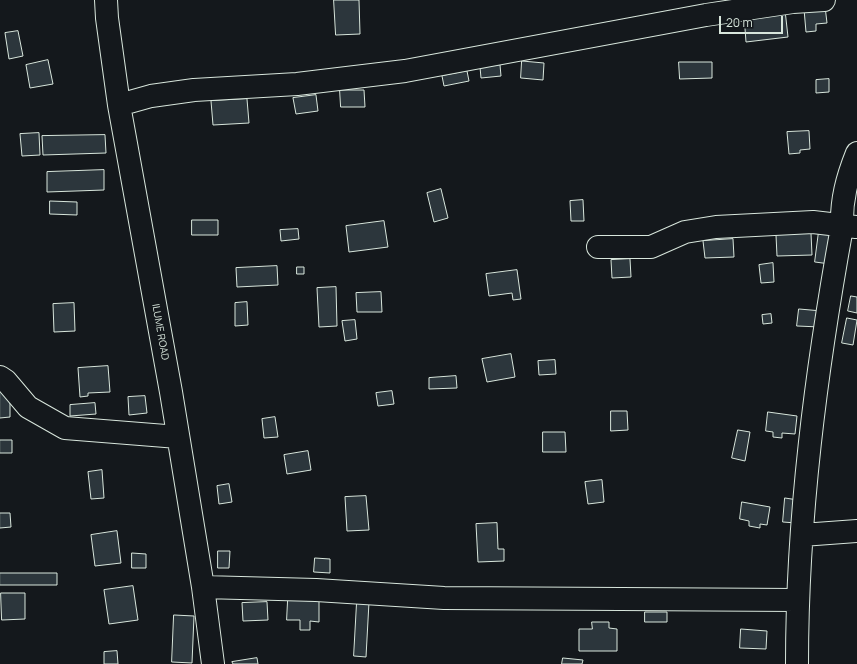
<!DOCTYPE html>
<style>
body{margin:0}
#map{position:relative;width:857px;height:664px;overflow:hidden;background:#14181c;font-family:Manrope,sans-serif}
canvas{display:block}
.scale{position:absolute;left:719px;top:16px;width:64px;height:18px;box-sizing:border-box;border:2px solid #d8e6dc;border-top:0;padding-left:5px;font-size:12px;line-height:14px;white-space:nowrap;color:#d8e6dc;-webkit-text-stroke:3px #14181c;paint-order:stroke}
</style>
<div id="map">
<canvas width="857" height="664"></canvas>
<div class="scale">20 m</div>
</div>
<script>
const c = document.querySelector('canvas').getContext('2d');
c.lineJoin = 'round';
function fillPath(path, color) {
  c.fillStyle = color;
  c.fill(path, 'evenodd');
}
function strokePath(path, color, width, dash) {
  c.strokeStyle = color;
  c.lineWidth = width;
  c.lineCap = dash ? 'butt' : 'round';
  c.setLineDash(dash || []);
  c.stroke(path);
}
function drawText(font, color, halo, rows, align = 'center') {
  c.font = font + ' Manrope,sans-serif';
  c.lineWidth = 3;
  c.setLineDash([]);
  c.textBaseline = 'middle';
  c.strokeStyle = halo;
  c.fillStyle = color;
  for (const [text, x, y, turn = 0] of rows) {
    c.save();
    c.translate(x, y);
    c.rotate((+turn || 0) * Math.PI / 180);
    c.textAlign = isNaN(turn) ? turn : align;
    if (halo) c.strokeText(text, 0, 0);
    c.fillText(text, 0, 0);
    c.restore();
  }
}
const building = new Path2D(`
 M 334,0 L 359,0 L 360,34 L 336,35 Z
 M 825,6 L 827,23 L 816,24 L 816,31 L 806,32 L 804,9 Z
 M 785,10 L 788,37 L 746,42 L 744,15 Z
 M 18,31 L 23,56 L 9,59 L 5,33 Z
 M 48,60 L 53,84 L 30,88 L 26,65 Z
 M 522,61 L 544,63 L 543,80 L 521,78 Z
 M 679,62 L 712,62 L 712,78 L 680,79 Z
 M 500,65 L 501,76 L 481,78 L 480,67 Z
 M 467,71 L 469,81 L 444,86 L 442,76 Z
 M 829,79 L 829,92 L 816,93 L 816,80 Z
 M 340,90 L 364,90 L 365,107 L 341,107 Z
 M 316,95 L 318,111 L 296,114 L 293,98 Z
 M 247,99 L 249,123 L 213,125 L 211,101 Z
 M 809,131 L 810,149 L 800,150 L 800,153 L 789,154 L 787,132 Z
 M 39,133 L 40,155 L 22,156 L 20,134 Z
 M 105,135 L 106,153 L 43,155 L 42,136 Z
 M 104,170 L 104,190 L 47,192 L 47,172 Z
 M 441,189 L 448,218 L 434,222 L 427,193 Z
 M 583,200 L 584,221 L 571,221 L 570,201 Z
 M 50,201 L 77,202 L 77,215 L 50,214 Z
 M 192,220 L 218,220 L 218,235 L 192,235 Z
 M 384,221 L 388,247 L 349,252 L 346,226 Z
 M 298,229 L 299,239 L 281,241 L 280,230 Z
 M 819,231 L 834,233 L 830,264 L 815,262 Z
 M 811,233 L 812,255 L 777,256 L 776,235 Z
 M 733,239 L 734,257 L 705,258 L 703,241 Z
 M 630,259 L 631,277 L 612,278 L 611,260 Z
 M 773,263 L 774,282 L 761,283 L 759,265 Z
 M 277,266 L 278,285 L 237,287 L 236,268 Z
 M 297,267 L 304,267 L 304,274 L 297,274 Z
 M 517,270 L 521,299 L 513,300 L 512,293 L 489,296 L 486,274 Z
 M 336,287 L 337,326 L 319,327 L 317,288 Z
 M 381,292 L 382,312 L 357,312 L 356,293 Z
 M 851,296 L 857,297 L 857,313 L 848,311 Z
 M 247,302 L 248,325 L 235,326 L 235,303 Z
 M 74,303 L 75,331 L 54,332 L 53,304 Z
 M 799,309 L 822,311 L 820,327 L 797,326 Z
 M 771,314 L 772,323 L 763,324 L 762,315 Z
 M 847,318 L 857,320 L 853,345 L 842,343 Z
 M 355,320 L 357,339 L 345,341 L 342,321 Z
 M 511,354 L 515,377 L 487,382 L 482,359 Z
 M 555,360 L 556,374 L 539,375 L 538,361 Z
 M 108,366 L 110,392 L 88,393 L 88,396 L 80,397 L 78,368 Z
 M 456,376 L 457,388 L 429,389 L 429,378 Z
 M 0,386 L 10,386 L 10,417 L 0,418 Z
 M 392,391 L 394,404 L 378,406 L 376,393 Z
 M 145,396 L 147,413 L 129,415 L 128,397 Z
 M 95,403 L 96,414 L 70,416 L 70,405 Z
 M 611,411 L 627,411 L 628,430 L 611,431 Z
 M 768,412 L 797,416 L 795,434 L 782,433 L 782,438 L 773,437 L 773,432 L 766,431 Z
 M 275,417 L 278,437 L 264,438 L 262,419 Z
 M 738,430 L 750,432 L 745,461 L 732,458 Z
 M 543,432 L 565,432 L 566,452 L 543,452 Z
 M 0,440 L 12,440 L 12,453 L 0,453 Z
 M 308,451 L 311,470 L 287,474 L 284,455 Z
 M 102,470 L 104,498 L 91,499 L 88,472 Z
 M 602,480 L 604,502 L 588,504 L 585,482 Z
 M 229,484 L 232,502 L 219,504 L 217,486 Z
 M 366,496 L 369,530 L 347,531 L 345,497 Z
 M 785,498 L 798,500 L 796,523 L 783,522 Z
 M 742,502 L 770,507 L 767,525 L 760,524 L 760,528 L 749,526 L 749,521 L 740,519 Z
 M 0,513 L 10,513 L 11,527 L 0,528 Z
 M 497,523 L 498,549 L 504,549 L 504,561 L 478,562 L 476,524 Z
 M 117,531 L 121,563 L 95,566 L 91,535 Z
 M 218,551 L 230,551 L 229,568 L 218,568 Z
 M 132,553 L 146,554 L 146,568 L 132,568 Z
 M 315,558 L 330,559 L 330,573 L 314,572 Z
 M 0,573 L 57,573 L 57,585 L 0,585 Z
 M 133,586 L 138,620 L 109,624 L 104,590 Z
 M 1,593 L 25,593 L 25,619 L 2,620 Z
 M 288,600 L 319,601 L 319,622 L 310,621 L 310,630 L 300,630 L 300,620 L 287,620 Z
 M 267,602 L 268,620 L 243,621 L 242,603 Z
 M 357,602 L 369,602 L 366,657 L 354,656 Z
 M 645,612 L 667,612 L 667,622 L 645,622 Z
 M 174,615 L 194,616 L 192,663 L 172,662 Z
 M 592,622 L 609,622 L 609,628 L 617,629 L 617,651 L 579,651 L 579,629 L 592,629 Z
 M 741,629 L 767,631 L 766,649 L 740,648 Z
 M 117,651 L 118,664 L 104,664 L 104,652 Z
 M 257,658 L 258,664 L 233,664 L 232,662 Z
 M 563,658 L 583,660 L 582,664 L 562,664 Z`);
fillPath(building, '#2c363c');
strokePath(building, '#d8e6dc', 1);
const minor = new Path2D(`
 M 106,0 L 107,18 L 119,105 L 171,392 L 203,587 L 213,664
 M 119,105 L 151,96 L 194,90 L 297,84 L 405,71 L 706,15 L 793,2 L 824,0
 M 598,247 L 651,247 L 685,232 L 716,227 L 813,222 L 856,227
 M 0,377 L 6,381 L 28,407 L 65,428 L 178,437
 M 802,535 L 857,531
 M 203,587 L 316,590 L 444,598 L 797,600
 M 797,664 C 797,517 816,371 842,227 C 841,200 847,178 857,153`);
strokePath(minor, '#d8e6dc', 24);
strokePath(minor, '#14181c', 22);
drawText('10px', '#d8e6dc', '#14181c', [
 ["ILUME ROAD",160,332,80]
]);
</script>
